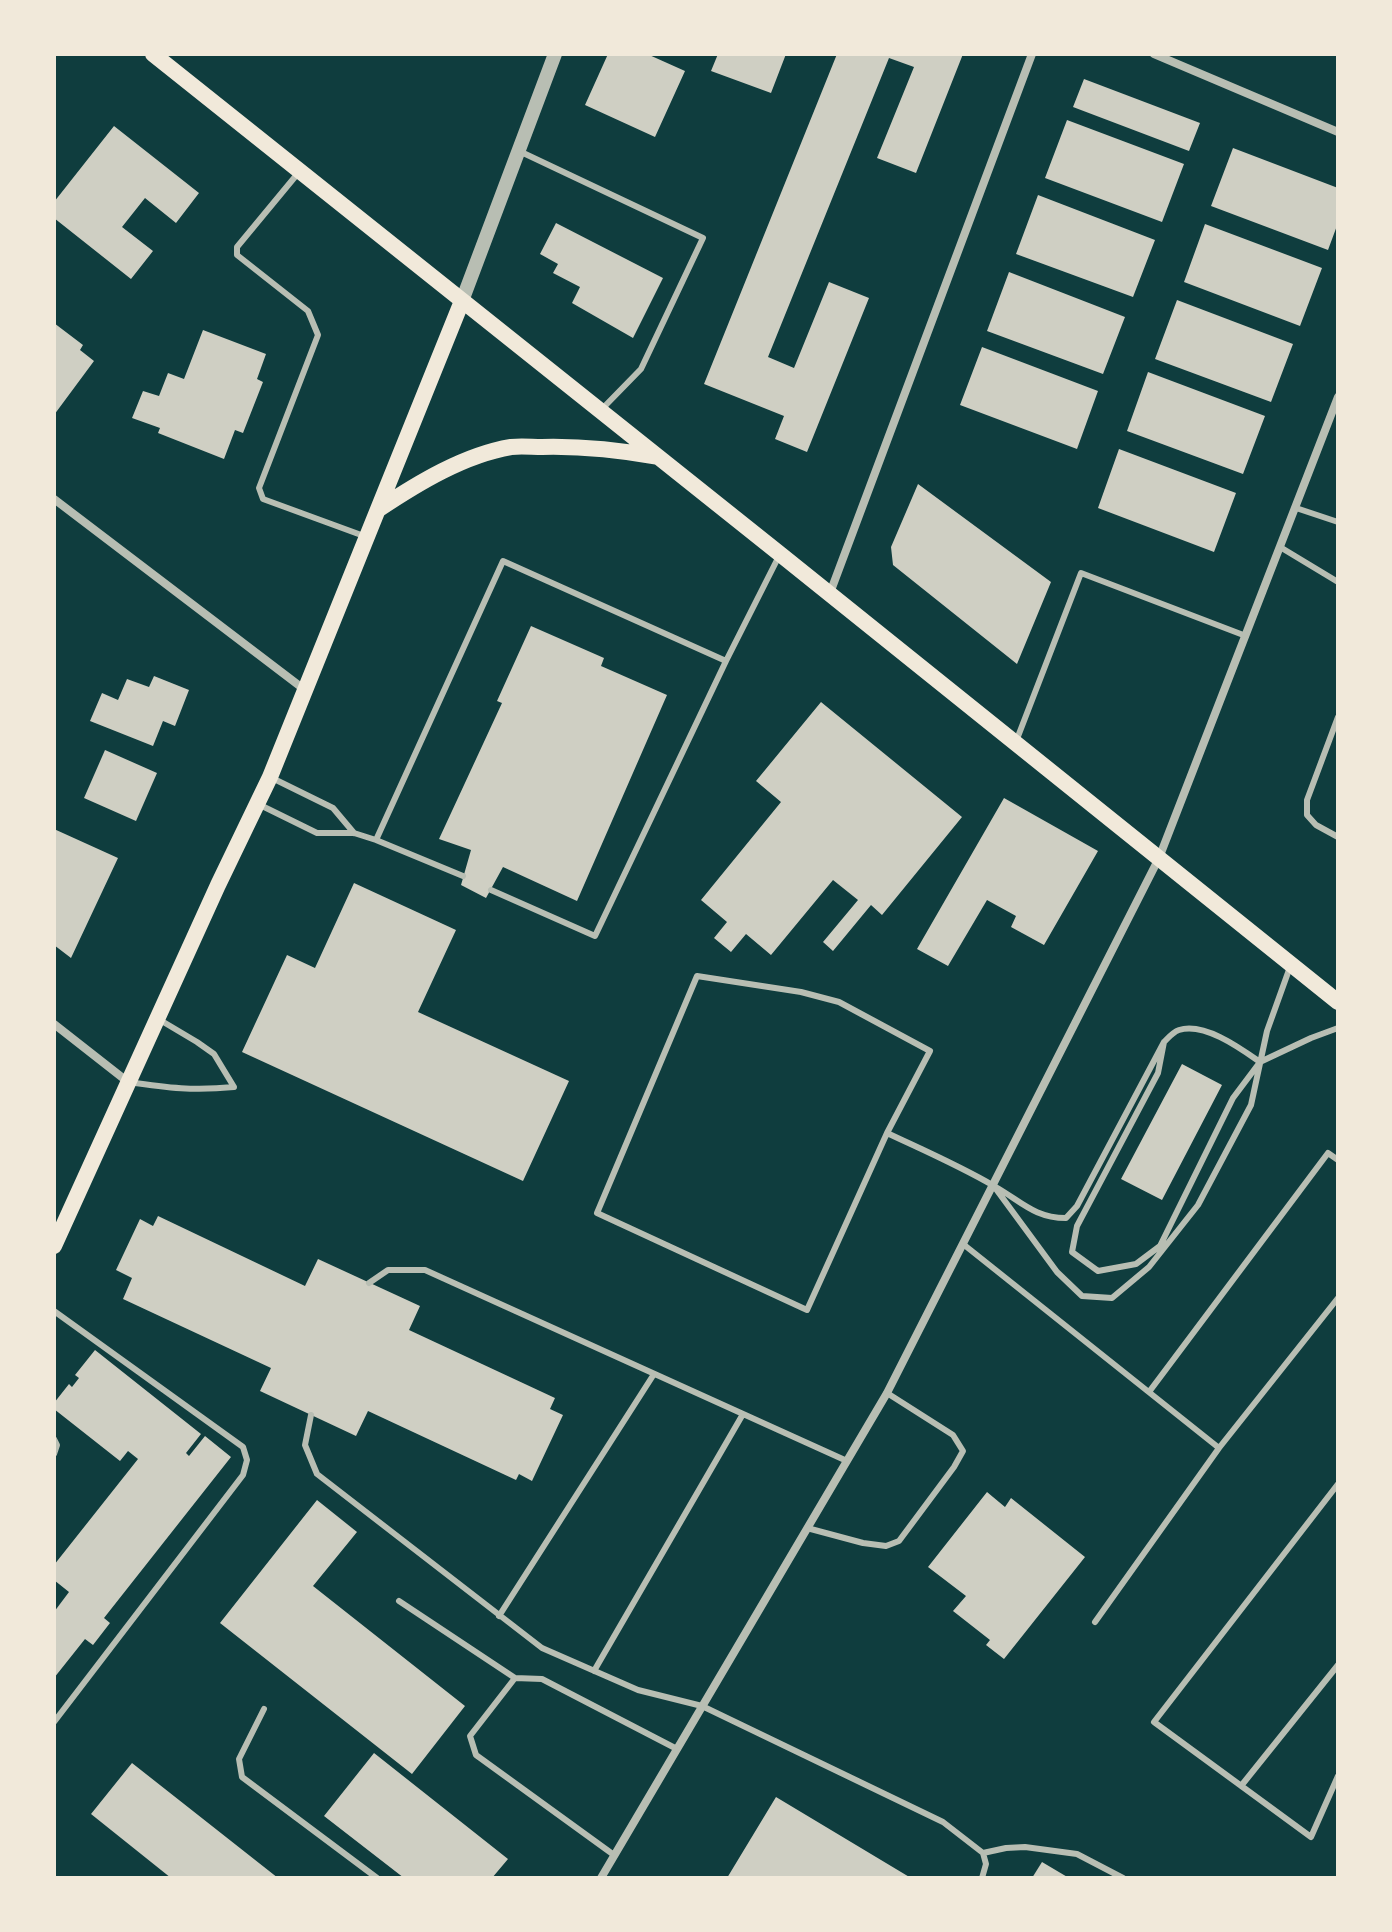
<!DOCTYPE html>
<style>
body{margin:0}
#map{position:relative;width:1392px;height:1932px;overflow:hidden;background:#0f3d3e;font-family:"Golos Text",sans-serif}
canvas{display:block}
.frame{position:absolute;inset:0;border:56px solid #f1e9da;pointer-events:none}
</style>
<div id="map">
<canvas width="1392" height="1932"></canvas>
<div class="frame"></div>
</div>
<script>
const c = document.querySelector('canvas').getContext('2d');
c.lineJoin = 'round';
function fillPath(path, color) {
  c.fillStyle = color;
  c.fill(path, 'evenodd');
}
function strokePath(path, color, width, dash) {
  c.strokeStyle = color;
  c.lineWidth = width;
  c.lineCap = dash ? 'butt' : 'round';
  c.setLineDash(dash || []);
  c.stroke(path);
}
fillPath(new Path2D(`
 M 608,54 L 647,54 L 685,71 L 655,137 L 585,105 Z
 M 718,54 L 786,54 L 771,93 L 711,71 Z
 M 837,54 L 963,54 L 916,173 L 877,158 L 914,67 L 889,58 L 768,357 L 794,368 L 829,282 L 869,298 L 807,452 L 775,439 L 784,416 L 704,384 Z
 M 1084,79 L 1200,123 L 1189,151 L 1073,107 Z
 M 1067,120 L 1184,164 L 1162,222 L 1045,178 Z
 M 114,126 L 199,193 L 176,223 L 145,198 L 122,227 L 153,251 L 131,279 L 54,218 L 54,202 Z
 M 1233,148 L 1338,188 L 1338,223 L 1328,250 L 1211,206 Z
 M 1038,195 L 1155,240 L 1133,297 L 1016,254 Z
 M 556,223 L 663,278 L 633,338 L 572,303 L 580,287 L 553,273 L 558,264 L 540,254 Z
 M 1205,224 L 1322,268 L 1300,326 L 1184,282 Z
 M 1009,272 L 1125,317 L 1103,374 L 987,331 Z
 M 1177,300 L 1293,344 L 1271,402 L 1155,359 Z
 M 54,323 L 83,345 L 80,350 L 94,361 L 54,415 Z
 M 203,330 L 266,354 L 257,379 L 263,382 L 243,433 L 235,430 L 224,459 L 158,433 L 160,428 L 132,418 L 143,391 L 159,396 L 168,373 L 184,379 Z
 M 982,347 L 1098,391 L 1077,449 L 960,405 Z
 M 1148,372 L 1265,416 L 1243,474 L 1127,431 Z
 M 1119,449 L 1236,493 L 1214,552 L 1098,508 Z
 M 918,484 L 1051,582 L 1017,664 L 893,565 L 891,547 Z
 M 531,626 L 604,658 L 601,666 L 667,695 L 577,901 L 503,867 L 486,898 L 461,885 L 471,850 L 439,839 L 502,703 L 497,701 Z
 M 154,676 L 189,690 L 175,726 L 163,721 L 153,746 L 90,721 L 102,693 L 118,700 L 127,679 L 149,687 Z
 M 821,702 L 962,817 L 882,915 L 871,905 L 833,951 L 823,942 L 858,900 L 833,880 L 771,955 L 746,934 L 731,952 L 714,938 L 727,922 L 701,900 L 781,802 L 756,781 Z
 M 105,750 L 157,773 L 136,821 L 84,798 Z
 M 1004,798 L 1098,851 L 1044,945 L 1011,927 L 1016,916 L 987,900 L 948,966 L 917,949 Z
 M 54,829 L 118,858 L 71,958 L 54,945 Z
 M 354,883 L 456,930 L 418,1012 L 569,1081 L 523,1181 L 242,1052 L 287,955 L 315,968 Z
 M 1182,1064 L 1222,1085 L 1162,1200 L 1121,1179 Z
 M 158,1216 L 305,1286 L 318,1259 L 420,1306 L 409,1330 L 555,1398 L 550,1409 L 563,1415 L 532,1481 L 519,1474 L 516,1480 L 368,1411 L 356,1436 L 260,1391 L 271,1368 L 123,1299 L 132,1278 L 116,1270 L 140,1219 L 153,1226 Z
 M 95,1350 L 201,1434 L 186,1453 L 189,1456 L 205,1436 L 231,1457 L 104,1618 L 110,1623 L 93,1645 L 85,1639 L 54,1678 L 54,1612 L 69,1592 L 54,1580 L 54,1565 L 138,1459 L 128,1451 L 120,1461 L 54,1409 L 54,1403 L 69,1384 L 72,1387 L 79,1378 L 75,1375 Z
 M 987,1492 L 1005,1507 L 1011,1498 L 1085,1557 L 1004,1659 L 986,1645 L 990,1640 L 953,1611 L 966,1596 L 928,1567 Z
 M 317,1500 L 357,1532 L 313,1586 L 465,1706 L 412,1774 L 220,1623 Z
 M 374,1753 L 508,1859 L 492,1878 L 404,1878 L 324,1816 Z
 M 132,1763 L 278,1878 L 171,1878 L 91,1814 Z
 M 776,1797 L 911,1878 L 727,1878 Z
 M 1042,1862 L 1069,1878 L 1032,1878 Z`), '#cfcfc3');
strokePath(new Path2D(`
 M 519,151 L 703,238 L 641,369 L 602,409
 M 299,172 L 237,247 L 237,255 L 308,311 L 318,335 L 259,488 L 263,499 L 364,536
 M 1296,508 L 1338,522
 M 1280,547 L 1338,582
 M 1338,717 L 1307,800 L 1307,815 L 1316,825 L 1338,837
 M 1017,739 L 1081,573 L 1246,636
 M 272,778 L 333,808 L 354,833
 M 258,804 L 317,833 L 354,833 L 376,840 L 463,876
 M 376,840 L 503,561 L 726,661
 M 491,890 L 595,936 L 726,661 L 779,556
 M 697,976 L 801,992 L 839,1002 L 930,1051 L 887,1133 L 807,1310 L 597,1213 Z
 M 1164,1042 L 1158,1073 L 1077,1226 L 1072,1252 L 1098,1271 L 1136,1264 L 1160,1246 L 1233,1098 L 1260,1062 L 1311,1038 L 1338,1028
 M 129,1082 C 168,1088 194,1091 234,1087 L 214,1054 L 197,1042 L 160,1020
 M 887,1133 C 923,1150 960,1166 994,1186 C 1021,1201 1034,1218 1066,1218 L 1077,1206 L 1164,1042 C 1169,1037 1173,1032 1179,1030 C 1204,1022 1240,1048 1260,1062
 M 993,1185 L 1057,1272 L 1082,1296 L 1112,1298 L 1149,1267 L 1198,1205 L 1251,1105 L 1267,1031 L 1290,967
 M 963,1244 L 1219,1448 L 1338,1298
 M 369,1283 L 388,1270 L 425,1270 L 847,1461
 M 54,1311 L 243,1447 L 247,1460 L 243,1475 L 54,1722
 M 1149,1392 L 1328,1153 L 1338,1160
 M 311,1415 L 305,1445 L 317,1474 L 542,1648 L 638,1690 L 702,1706 L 943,1822 L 983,1853 L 986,1864 L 982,1878
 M 54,1439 L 57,1445 L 54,1454
 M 1338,1484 L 1154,1722 L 1311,1837 L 1338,1776
 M 807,1528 L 863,1543 L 886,1546 L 899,1541 L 954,1467 L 963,1451 L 953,1435 L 887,1393
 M 399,1601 L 515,1678 L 470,1736 L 476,1755 L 614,1855
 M 499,1616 L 654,1374
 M 1095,1622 L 1219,1448
 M 594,1671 L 743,1414
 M 515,1678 L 542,1679 L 677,1749
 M 264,1709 L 239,1759 L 242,1777 L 377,1878
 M 1241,1786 L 1338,1665
 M 983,1853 L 1006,1848 L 1025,1847 L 1077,1854 L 1123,1878`), '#b8beb3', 6);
strokePath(new Path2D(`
 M 1154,54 L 1338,132
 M 54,499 L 305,690
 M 830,593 L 1032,54
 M 54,1024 L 128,1082
 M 601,1878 L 887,1393 L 1159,858 L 1338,397`), '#b8beb3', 8);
strokePath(new Path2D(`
 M 462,301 L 555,54`), '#b8beb3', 14);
strokePath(new Path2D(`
 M 153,54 L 780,554 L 1338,1002
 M 379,509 C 418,483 464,455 511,447 C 521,446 532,447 542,447 C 581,446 619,450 658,457
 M 54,1246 L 218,885 L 270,777 L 462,301`), '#f1e9da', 16);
</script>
